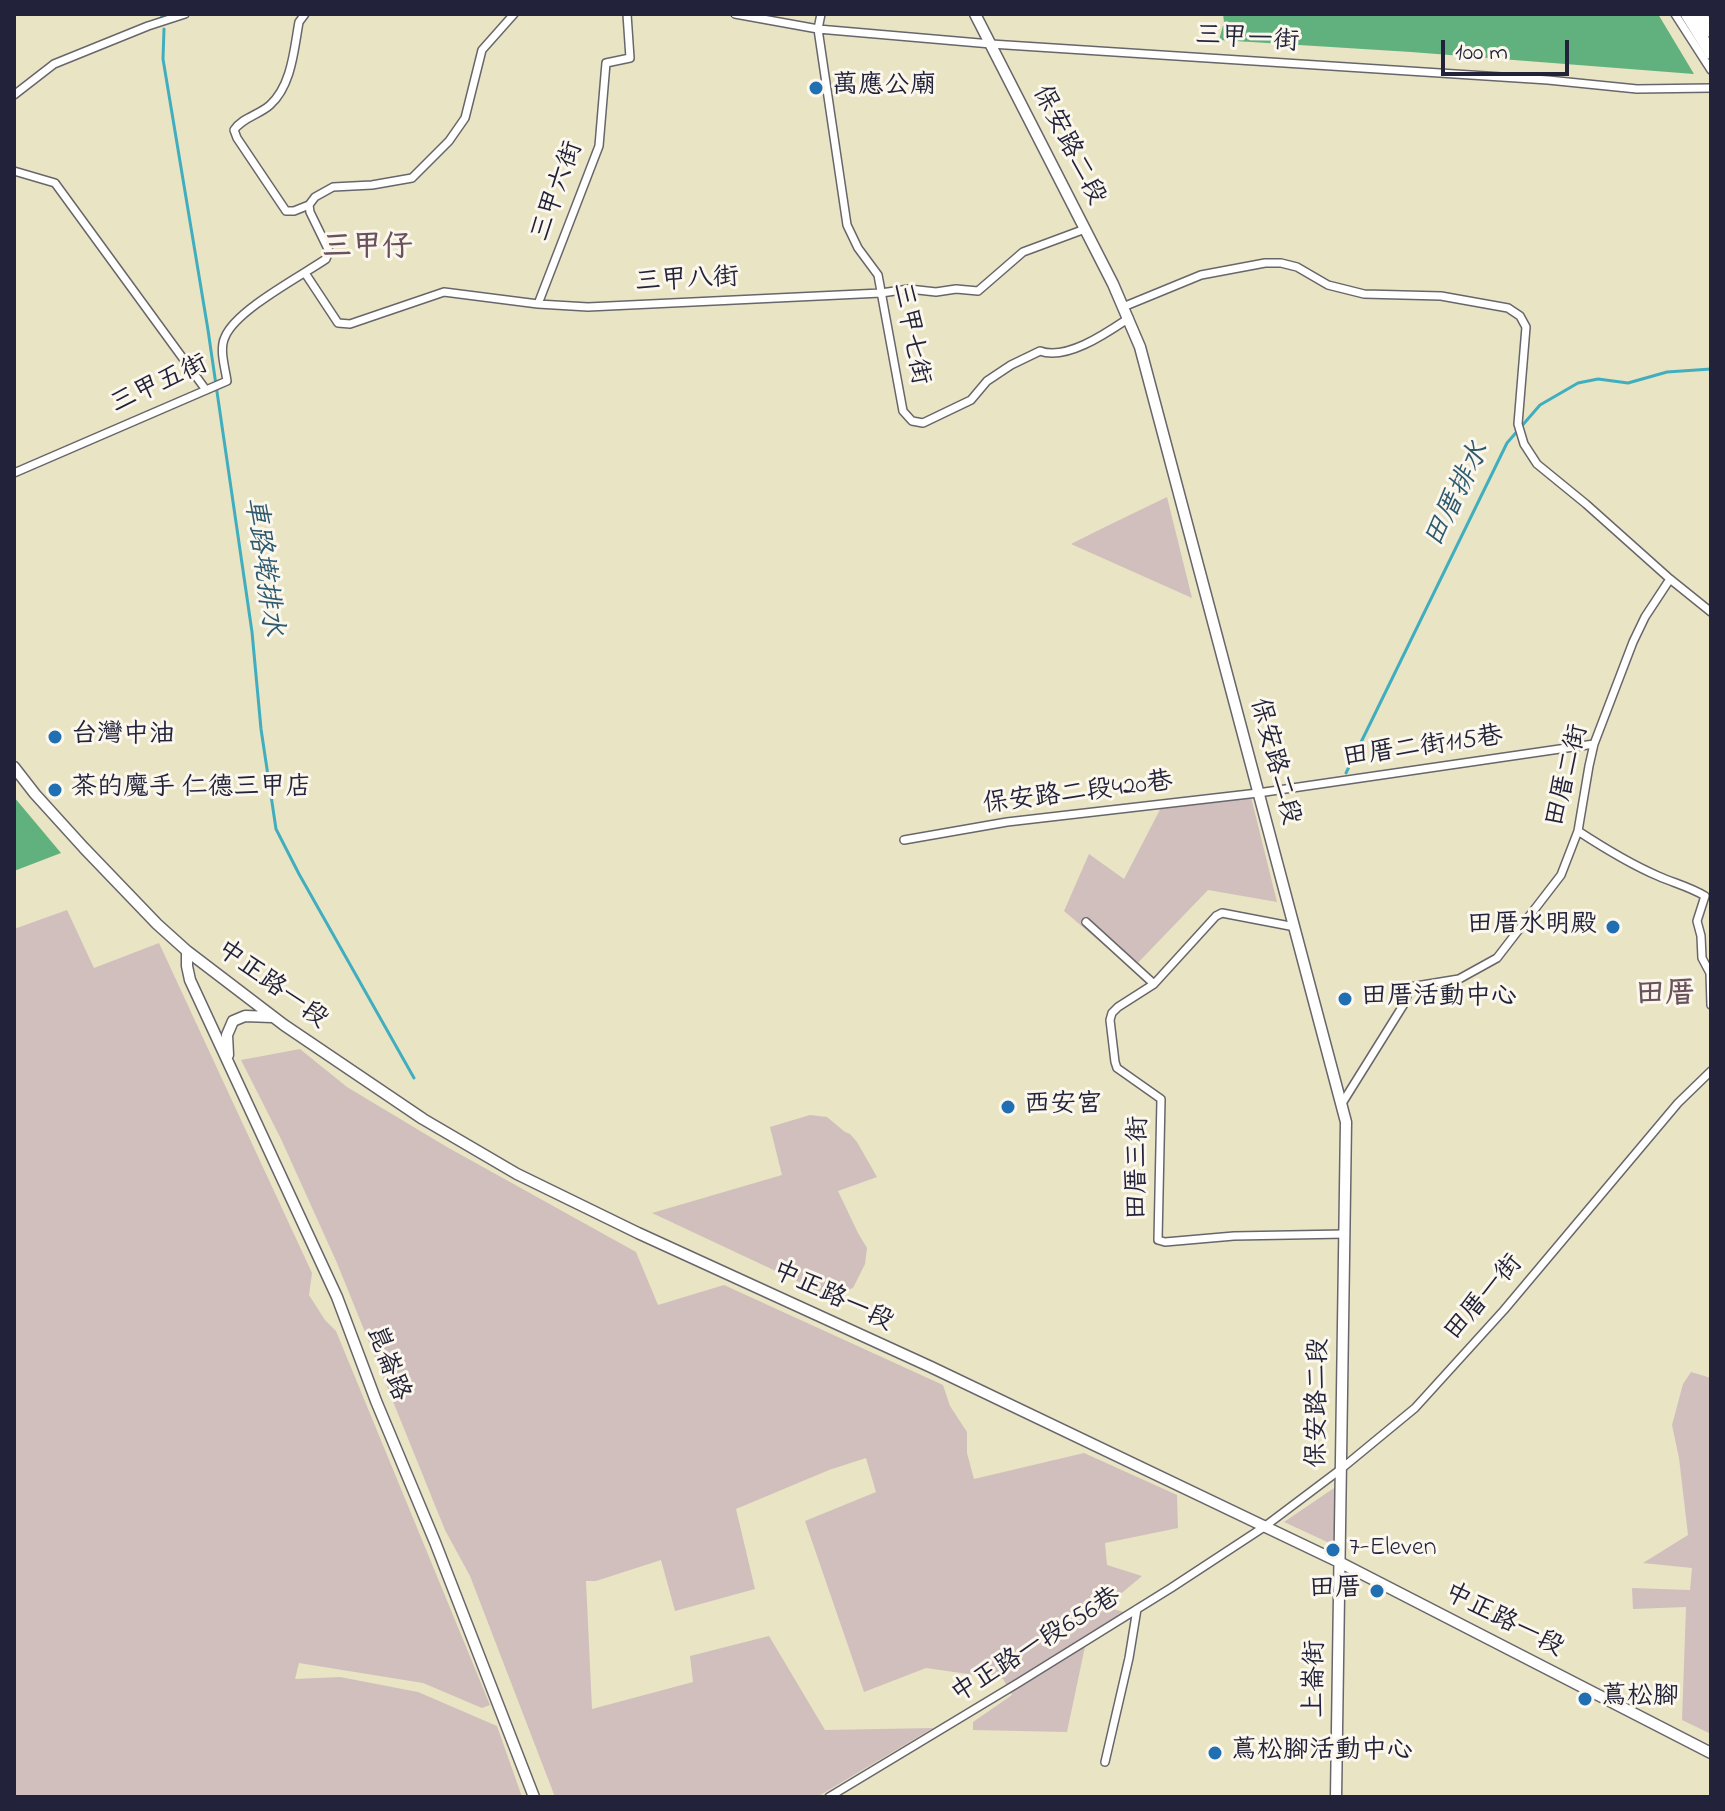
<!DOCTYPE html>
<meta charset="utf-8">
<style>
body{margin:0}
#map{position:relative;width:1725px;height:1811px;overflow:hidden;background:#e9e4c4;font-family:"Indie Flower",sans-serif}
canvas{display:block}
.frame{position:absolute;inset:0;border:16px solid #22223b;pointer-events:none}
.scale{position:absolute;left:1441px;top:40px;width:128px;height:36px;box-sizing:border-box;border:4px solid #22223b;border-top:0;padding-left:10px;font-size:24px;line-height:28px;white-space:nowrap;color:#22223b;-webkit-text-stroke:6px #fbf7ec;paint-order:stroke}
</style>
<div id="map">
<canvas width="1725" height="1811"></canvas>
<div class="frame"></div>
<div class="scale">100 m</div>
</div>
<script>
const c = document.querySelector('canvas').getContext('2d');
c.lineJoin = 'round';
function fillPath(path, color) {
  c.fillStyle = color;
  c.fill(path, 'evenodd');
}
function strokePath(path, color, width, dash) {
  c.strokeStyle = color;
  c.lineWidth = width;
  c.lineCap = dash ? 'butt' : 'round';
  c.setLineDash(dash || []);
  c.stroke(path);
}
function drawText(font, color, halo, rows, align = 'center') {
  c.font = font + ' "Indie Flower","LXGW WenKai TC",sans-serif';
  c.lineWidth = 6;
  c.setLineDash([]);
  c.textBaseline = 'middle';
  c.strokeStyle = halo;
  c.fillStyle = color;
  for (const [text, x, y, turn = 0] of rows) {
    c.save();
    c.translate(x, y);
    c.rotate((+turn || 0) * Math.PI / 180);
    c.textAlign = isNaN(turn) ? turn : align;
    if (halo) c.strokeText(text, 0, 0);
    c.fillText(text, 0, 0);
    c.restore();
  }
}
fillPath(new Path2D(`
 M 1167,497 L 1192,598 L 1071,544 L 1105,527 Z
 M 1250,793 L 1277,902 L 1208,890 L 1132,969 L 1064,911 L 1089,854 L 1124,879 L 1165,800 L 1169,803 Z
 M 67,910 L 94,968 L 159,943 L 312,1273 L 309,1295 L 325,1320 L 336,1331 L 490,1705 L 482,1708 L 423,1683 L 299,1663 L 295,1679 L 340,1677 L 418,1692 L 497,1726 L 522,1797 L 14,1797 L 14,929 Z
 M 300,1049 L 347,1087 L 447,1147 L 636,1252 L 658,1305 L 724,1285 L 943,1385 L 950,1406 L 967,1432 L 967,1453 L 974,1479 L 1084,1453 L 1177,1495 L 1178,1528 L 1105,1543 L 1107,1565 L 1142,1576 L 1105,1607 L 1124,1612 L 1087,1637 L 1067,1732 L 973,1730 L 973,1722 L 1012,1695 L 1003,1679 L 926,1668 L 864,1692 L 805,1521 L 876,1492 L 866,1458 L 829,1470 L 736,1509 L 755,1589 L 675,1611 L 661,1560 L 596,1581 L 586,1581 L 592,1709 L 693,1682 L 690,1656 L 769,1636 L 825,1730 L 933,1728 L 817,1797 L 555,1797 L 470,1576 L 445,1530 L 337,1263 L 281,1139 L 241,1060 Z
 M 810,1115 L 827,1117 L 845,1132 L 850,1134 L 857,1142 L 877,1177 L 838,1191 L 858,1233 L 867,1248 L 865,1264 L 853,1288 L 829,1296 L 652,1213 L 782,1175 L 770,1127 Z
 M 1691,1372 L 1711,1378 L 1711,1734 L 1682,1720 L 1686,1607 L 1633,1609 L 1632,1588 L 1690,1590 L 1692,1568 L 1643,1563 L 1688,1535 L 1679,1458 L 1672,1425 L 1683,1384 Z
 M 1337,1486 L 1336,1546 L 1284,1522 Z`), '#d1bfbd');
fillPath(new Path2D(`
 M 1223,14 L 1658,14 L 1694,74 L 1411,52 L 1219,40 L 1224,22 Z
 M 14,797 L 61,853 L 14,871 Z`), '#60b17e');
strokePath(new Path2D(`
 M 161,14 L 162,17
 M 164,29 L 163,59 L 208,330 L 252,632 L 261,729 L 276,829 L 299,874 L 414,1078
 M 1346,773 L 1507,443 L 1540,405 L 1578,383 L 1598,379 L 1628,383 L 1667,372 L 1711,369`), '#41aebf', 3);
const street = new Path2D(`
 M 305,14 L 299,22 C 294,49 292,85 270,105 C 259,115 243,117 234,130 L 237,138 L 286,211 L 294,211 L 309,205
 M 735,14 L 818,29 L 991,44 L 1548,80 L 1637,89 L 1711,88
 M 821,14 L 818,29 L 847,225 L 858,248 L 878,275 L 903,411 L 912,421 L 923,423 L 971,400 L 987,381 L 1011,365 L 1040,351 C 1067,361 1108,332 1129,318
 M 1675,14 L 1711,70
 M 14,95 L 54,64 L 148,26 L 185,14
 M 14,171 L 55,183 L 206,390
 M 305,273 L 338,323 L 350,324 L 444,292 L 538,304 L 588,307 L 881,293 L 909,289 L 936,292 L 956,289 L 978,291 L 1023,252 L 1085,229
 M 538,304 L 599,146 L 606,63 L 630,58 L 627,14
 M 1123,307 L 1201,275 L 1265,263 L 1281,263 L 1297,267 L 1328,285 L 1364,294 L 1441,296 L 1508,308 L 1520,316 L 1526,327 L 1518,424 L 1524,444 L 1537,464 L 1586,504 L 1670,579 L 1711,612
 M 14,473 L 227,381 C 225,367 219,349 225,337 C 236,310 301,276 326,259 L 329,251 L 310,212 L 309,205 L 315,197 L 333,187 L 372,185 L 412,178 L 449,141 L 465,118 L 482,50 L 514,14
 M 1578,831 C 1604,848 1630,864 1658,876 C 1674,883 1690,887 1705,896 L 1697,921 L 1701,936 L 1702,958 L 1710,973 L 1711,1005
 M 904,840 L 1007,822 L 1258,793 L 1594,744
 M 1086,922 L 1154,984
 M 1295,927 L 1222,913 L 1216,916 L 1154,984 L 1118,1007 L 1112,1013 L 1110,1020 L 1115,1062 L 1117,1068 L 1161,1099 L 1158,1240 L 1165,1242 L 1234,1236 L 1345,1234
 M 1341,1105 L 1404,1004 L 1410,987 L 1459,979 L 1497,958 L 1561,875 L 1578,831 L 1589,766 L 1594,744 L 1633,642 L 1645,617 L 1670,579
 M 1105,1762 L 1129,1658 L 1137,1609
 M 829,1797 L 1018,1683 L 1171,1588 L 1264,1527 L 1341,1469 L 1415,1408 L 1504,1310 L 1678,1103 L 1711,1071`);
const secondary = new Path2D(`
 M 975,14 L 1113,284 L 1140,347 L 1346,1122 L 1336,1797
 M 14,767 L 35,794 L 84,848 L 157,924 L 187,951 L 284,1025 L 423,1119 L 517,1174 L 638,1233 L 931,1367 L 1341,1563 L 1711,1753
 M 187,951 L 187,966 L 190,980 L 337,1297 L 376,1401 L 435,1542 L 534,1797
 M 228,1055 L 227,1035 L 233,1021 L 245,1016 L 272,1017`);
const highway = new Path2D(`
 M 1687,14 L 1711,53
 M 1700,14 L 1711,31`);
strokePath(street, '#68666b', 10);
strokePath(secondary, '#68666b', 13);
strokePath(highway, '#68666b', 15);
strokePath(street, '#fff', 7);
strokePath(secondary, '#fff', 10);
strokePath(highway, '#fff', 12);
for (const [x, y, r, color] of [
 [816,88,8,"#1f6fb2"],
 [55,737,8,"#1f6fb2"],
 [55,790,8,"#1f6fb2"],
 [1613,927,8,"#1f6fb2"],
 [1345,999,8,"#1f6fb2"],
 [1008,1107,8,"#1f6fb2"],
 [1333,1550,8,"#1f6fb2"],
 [1377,1591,8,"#1f6fb2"],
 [1585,1699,8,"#1f6fb2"],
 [1215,1753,8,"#1f6fb2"]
]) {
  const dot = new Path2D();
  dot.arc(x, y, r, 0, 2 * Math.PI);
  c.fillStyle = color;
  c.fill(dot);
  strokePath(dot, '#fbf7ec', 3);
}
drawText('26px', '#22223b', '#fbf7ec', [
 ["三甲一街",1247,41,4],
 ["保安路二段",1067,146,63],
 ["三甲六街",559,192,-70],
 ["三甲八街",687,282,-3],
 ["三甲七街",909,334,79],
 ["三甲五街",160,386,-25],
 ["田厝二街115巷",1423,749,-8],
 ["保安路二段",1273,762,75],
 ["田厝二街",1569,776,-76],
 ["保安路二段420巷",1078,795,-7],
 ["中正路一段",271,986,36],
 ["田厝三街",1140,1168,-89],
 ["中正路一段",832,1298,25],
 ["田厝一街",1485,1299,-49],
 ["崑崙路",386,1364,69],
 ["保安路二段",1320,1403,-89],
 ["中正路一段",1503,1622,27],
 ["中正路一段656巷",1037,1647,-32],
 ["上崙街",1317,1679,-89]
]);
drawText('26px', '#22223b', '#fbf7ec', [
 ["萬應公廟",832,88],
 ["台灣中油",71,737],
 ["茶的魔手 仁德三甲店",71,790],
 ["田厝水明殿",1597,927,"right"],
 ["田厝活動中心",1361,999],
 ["西安宮",1024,1107],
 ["7-Eleven",1349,1550],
 ["田厝",1361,1591,"right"],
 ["蔦松腳",1601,1699],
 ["蔦松腳活動中心",1231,1753]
], 'left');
drawText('italic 28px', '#2e5a70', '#fbf7ec', [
 ["田厝排水",1459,496,-64],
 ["車路墘排水",261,567,82]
]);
drawText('bold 30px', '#69525c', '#fbf7ec', [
 ["三甲仔",367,250],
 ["田厝",1665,997]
]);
</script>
